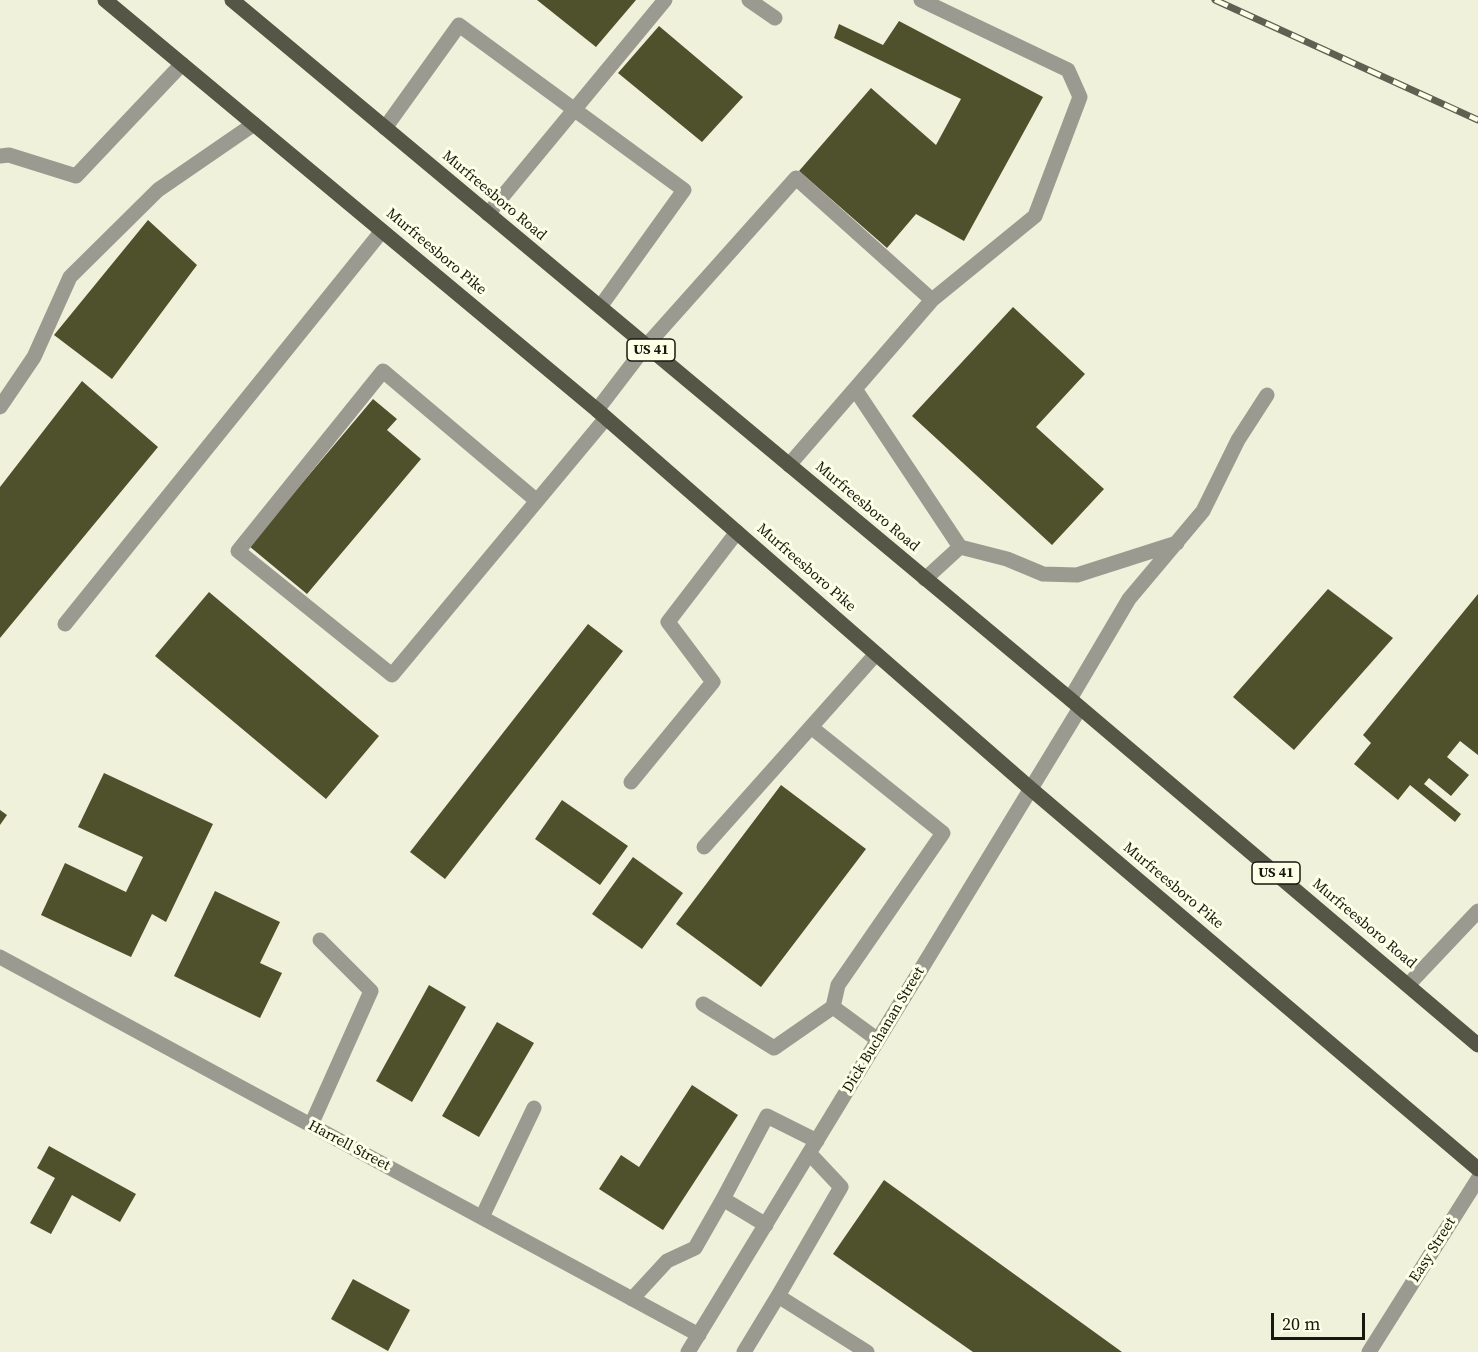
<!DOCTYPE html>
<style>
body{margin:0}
#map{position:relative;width:1478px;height:1352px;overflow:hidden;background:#f0f1da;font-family:"Source Serif 4",serif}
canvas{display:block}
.scale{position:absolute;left:1271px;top:1313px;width:94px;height:27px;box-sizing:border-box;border:3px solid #17180f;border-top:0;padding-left:8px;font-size:18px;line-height:21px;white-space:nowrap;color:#17180f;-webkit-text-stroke:4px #fdffe7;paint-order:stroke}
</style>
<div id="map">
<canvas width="1478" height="1352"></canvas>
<div class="scale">20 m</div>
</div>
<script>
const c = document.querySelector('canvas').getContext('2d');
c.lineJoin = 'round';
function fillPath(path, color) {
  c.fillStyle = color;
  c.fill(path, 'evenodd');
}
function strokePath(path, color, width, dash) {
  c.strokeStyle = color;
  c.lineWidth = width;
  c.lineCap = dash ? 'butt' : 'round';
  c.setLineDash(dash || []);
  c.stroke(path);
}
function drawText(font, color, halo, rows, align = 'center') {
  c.font = font + ' "Source Serif 4",serif';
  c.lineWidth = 6;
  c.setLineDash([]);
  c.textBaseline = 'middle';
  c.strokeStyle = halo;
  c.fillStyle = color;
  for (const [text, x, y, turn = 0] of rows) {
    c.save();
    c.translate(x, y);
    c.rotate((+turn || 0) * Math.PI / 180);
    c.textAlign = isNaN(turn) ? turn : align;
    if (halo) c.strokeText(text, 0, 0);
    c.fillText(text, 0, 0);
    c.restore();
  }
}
fillPath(new Path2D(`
 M 537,0 L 636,0 L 596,47 Z
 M 899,21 L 1043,97 L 964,241 L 916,214 L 887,248 L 799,171 L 871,88 L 936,145 L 961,99 L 834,38 L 839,24 L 883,45 Z
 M 659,26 L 743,97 L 702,142 L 618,73 Z
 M 148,220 L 197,265 L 112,379 L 54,335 Z
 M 1013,307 L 1085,374 L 1036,427 L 1104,489 L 1052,545 L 912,416 Z
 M 82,381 L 158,447 L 0,638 L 0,487 Z
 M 373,399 L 397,419 L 387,430 L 421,459 L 307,594 L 249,546 Z
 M 1328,589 L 1393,638 L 1294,750 L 1233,697 Z
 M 209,592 L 379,736 L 326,799 L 155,656 Z
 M 1478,594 L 1478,755 L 1460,741 L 1447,757 L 1469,775 L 1451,796 L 1429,778 L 1424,784 L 1461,814 L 1455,822 L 1410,785 L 1398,800 L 1354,764 L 1371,743 L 1363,735 Z
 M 588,624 L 623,651 L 445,879 L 410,852 Z
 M 104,773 L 213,824 L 166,922 L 152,914 L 131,957 L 41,915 L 65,863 L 126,892 L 143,857 L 78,827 Z
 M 781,785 L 866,849 L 761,987 L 676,924 Z
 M 562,800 L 628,846 L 600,885 L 535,839 Z
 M 0,810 L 7,815 L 0,825 Z
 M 633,857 L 683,893 L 642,949 L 592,914 Z
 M 215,891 L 280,922 L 260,963 L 282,973 L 260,1018 L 174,976 Z
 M 429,985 L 466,1007 L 412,1102 L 376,1081 Z
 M 497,1022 L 534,1043 L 479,1137 L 442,1116 Z
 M 692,1085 L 738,1115 L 663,1230 L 599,1189 L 621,1155 L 639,1167 Z
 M 49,1146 L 136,1194 L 120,1222 L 72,1195 L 51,1234 L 30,1223 L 55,1178 L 37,1168 Z
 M 884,1180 L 1122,1352 L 973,1352 L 833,1254 Z
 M 353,1279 L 410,1310 L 388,1351 L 331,1319 Z`), '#4f502c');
strokePath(new Path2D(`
 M 749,0 L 775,18
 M 385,128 L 459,25 L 684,190 L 600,307
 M 0,156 L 9,155 L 76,176 L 182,64
 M 488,214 L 665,0
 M 855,389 L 960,547
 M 0,407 L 34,357 L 70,277 L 158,190 L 254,124
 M 597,410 L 646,346 L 796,178 L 932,300 L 1035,216 L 1080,97 L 1068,70 L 921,0
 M 789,465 L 932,300
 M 537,501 L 383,371 L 238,551 L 392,675 L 606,418
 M 925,579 L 960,547 L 1007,559 L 1043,574 L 1077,575 L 1177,543
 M 65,624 L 382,231
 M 1070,699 L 1129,599 L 1203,511 L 1238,440 L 1267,395
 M 811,727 L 943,833 L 838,985 L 833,1007 L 878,1040
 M 631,782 L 713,682 L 668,622 L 737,532
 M 704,847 L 876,654
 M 0,957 L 699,1335
 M 1408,985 L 1478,911
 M 703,1004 L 774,1048 L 833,1007
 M 311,1125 L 371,991 L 320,940
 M 809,1153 L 841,1187 L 778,1296 L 867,1352
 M 482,1217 L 534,1108
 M 766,1225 L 723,1199 L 767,1116 L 817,1141
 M 632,1299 L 667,1261 L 695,1248 L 723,1199
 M 688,1352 L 1080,708
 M 744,1352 L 778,1296
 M 1369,1352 L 1478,1179`), '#9a9a91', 15);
strokePath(new Path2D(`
 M 105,0 L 597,410 L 1031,789 L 1478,1169
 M 232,0 L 1070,699 L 1478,1045`), '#555645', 15);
const rail = new Path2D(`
 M 1215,0 L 1478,120`);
strokePath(rail, '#5f6052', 7);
strokePath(rail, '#fdffe7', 4.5, [14]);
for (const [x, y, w] of [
 [651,350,48],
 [1276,873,48]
]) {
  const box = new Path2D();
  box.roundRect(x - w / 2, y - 11, w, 22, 4.5);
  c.fillStyle = '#fdffe7';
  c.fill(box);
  strokePath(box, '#17180f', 1.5);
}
drawText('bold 14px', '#17180f', null, [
 ["US 41",651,350],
 ["US 41",1276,873]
]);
drawText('15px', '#17180f', '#fdffe7', [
 ["Murfreesboro Road",494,196,40],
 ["Murfreesboro Pike",436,252,40],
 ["Murfreesboro Road",867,507,40],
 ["Murfreesboro Pike",806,568,41],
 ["Murfreesboro Pike",1173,886,40],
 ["Murfreesboro Road",1364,924,40],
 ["Dick Buchanan Street",884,1030,-59],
 ["Harrell Street",349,1146,28],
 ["Easy Street",1433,1250,-58]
]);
</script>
